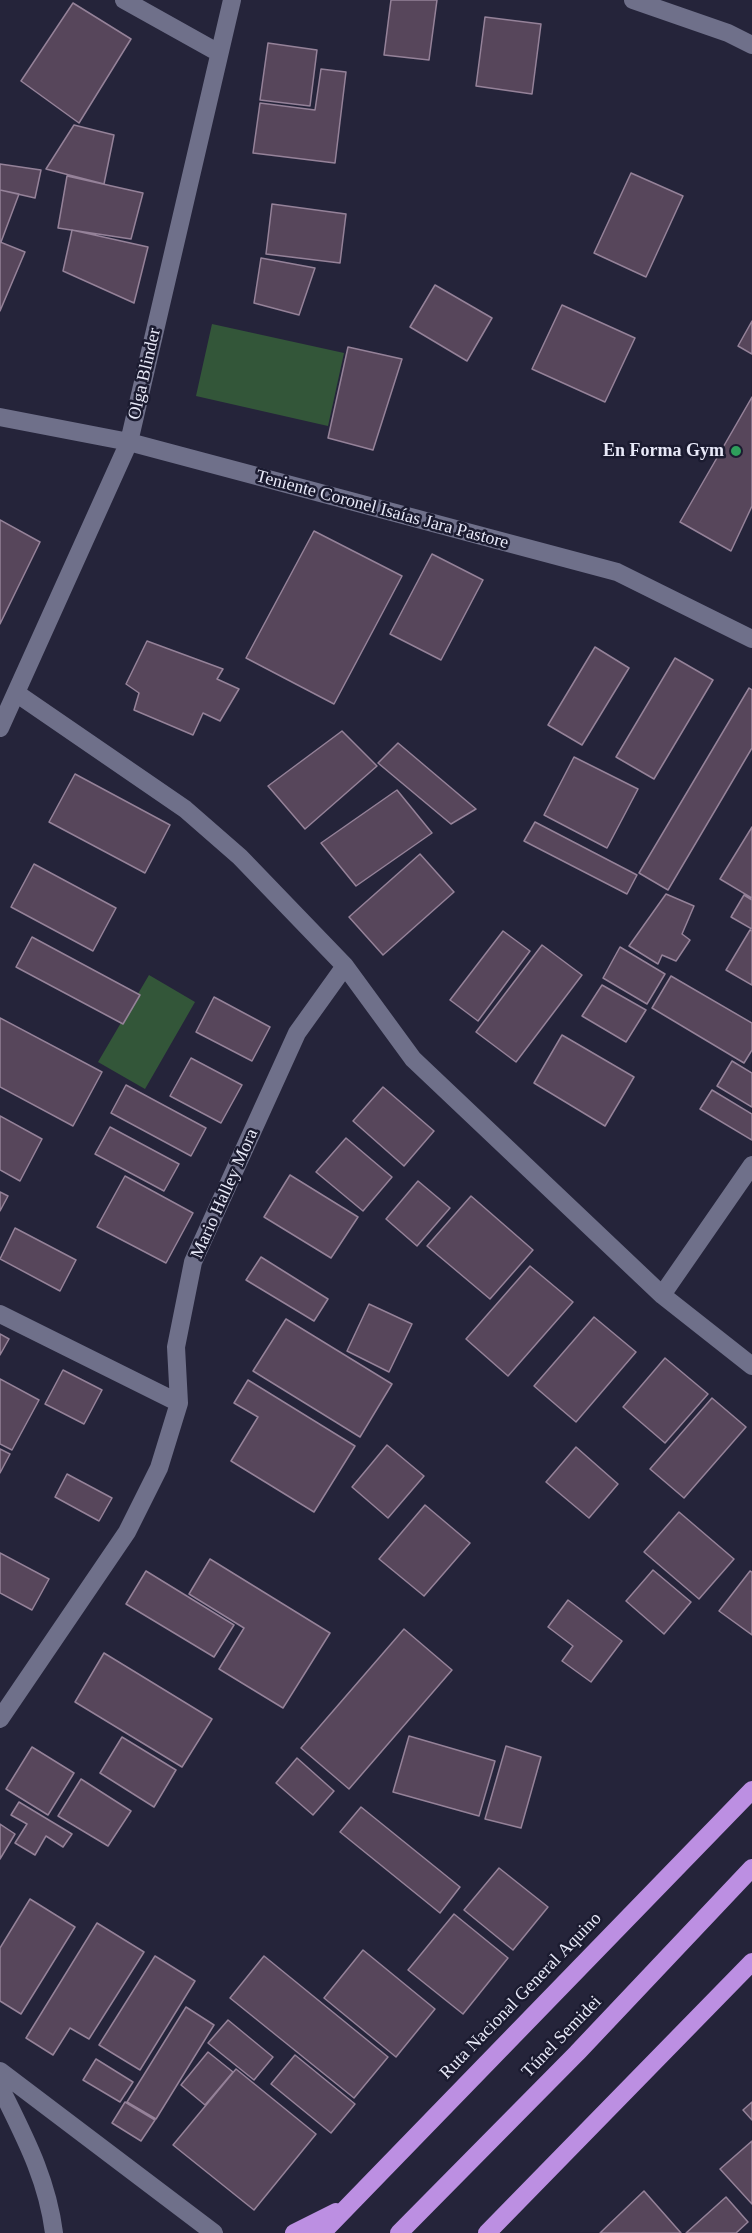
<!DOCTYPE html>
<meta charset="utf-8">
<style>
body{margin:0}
canvas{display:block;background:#25243a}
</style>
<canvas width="752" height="2233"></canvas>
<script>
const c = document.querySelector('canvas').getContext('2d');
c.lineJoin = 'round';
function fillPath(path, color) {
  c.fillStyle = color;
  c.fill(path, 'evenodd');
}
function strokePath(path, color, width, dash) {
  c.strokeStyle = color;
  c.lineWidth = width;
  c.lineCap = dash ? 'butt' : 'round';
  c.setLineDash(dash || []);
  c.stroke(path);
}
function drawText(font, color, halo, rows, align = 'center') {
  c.font = font + ' Georgia,serif';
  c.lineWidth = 5;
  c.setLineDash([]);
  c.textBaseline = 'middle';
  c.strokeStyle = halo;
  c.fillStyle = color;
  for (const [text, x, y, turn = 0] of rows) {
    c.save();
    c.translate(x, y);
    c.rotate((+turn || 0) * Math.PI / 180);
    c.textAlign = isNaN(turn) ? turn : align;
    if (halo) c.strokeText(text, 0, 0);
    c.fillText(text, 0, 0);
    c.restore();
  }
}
fillPath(new Path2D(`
 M 212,324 L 344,353 L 328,426 L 196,396 Z
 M 149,975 L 195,1002 L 145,1089 L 98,1062 Z`), '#335639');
const building = new Path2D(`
 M 391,0 L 437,0 L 429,60 L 384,55 Z
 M 73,3 L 131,39 L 79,123 L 21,81 Z
 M 485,17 L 541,24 L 532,94 L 476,86 Z
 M 268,43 L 317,50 L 310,106 L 260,100 Z
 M 321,69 L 346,72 L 335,163 L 253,153 L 260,103 L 315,110 Z
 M 74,125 L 114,135 L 104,184 L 46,169 Z
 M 0,164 L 41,170 L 35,198 L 0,190 Z
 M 631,173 L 683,196 L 646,277 L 594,253 Z
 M 67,176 L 143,193 L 131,239 L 58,228 Z
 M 0,190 L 19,194 L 1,242 L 0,242 Z
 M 272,204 L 346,214 L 340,263 L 266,254 Z
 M 72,230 L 148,247 L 134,303 L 63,271 Z
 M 0,242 L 25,252 L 0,311 Z
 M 261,258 L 315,268 L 299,315 L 254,303 Z
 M 435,285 L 492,318 L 467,361 L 410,327 Z
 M 562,305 L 635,338 L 605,402 L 532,369 Z
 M 752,321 L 752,354 L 738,346 Z
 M 348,347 L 402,359 L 373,450 L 328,438 Z
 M 752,397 L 752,506 L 731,551 L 680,522 Z
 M 0,520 L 40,542 L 0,624 Z
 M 314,531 L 402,576 L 334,704 L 246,658 Z
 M 432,554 L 483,580 L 441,660 L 390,634 Z
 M 147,641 L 223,669 L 217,679 L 239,689 L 220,721 L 203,713 L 193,735 L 134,710 L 139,693 L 126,684 Z
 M 595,647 L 629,668 L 582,745 L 548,725 Z
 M 675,658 L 713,680 L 654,779 L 616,757 Z
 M 749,688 L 752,690 L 752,748 L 668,890 L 639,873 Z
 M 342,731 L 377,766 L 305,829 L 268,786 Z
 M 398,743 L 476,809 L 451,824 L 378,763 Z
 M 574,757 L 638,789 L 607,848 L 544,815 Z
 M 75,774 L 170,825 L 145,873 L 49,822 Z
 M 397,790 L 432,833 L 356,886 L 321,843 Z
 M 535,822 L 637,875 L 627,894 L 524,841 Z
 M 752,827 L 752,898 L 720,879 Z
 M 420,854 L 454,892 L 383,955 L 349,917 Z
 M 34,864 L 116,908 L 93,951 L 11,907 Z
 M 666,894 L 694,906 L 682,934 L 690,940 L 676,961 L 662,955 L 658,964 L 629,946 Z
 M 744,895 L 752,900 L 752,929 L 731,917 Z
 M 750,930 L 752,931 L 752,985 L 726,970 Z
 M 503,931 L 530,951 L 478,1021 L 450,1000 Z
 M 32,937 L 140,995 L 123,1024 L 16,967 Z
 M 542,945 L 582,975 L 516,1062 L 476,1032 Z
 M 620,947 L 665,974 L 647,1004 L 603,978 Z
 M 671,976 L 752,1023 L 752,1050 L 744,1063 L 652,1008 Z
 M 602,985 L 646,1010 L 626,1042 L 582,1016 Z
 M 214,997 L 270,1027 L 252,1061 L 196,1032 Z
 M 0,1018 L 102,1072 L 73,1126 L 0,1087 Z
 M 562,1035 L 634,1077 L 605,1126 L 534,1083 Z
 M 191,1058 L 242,1085 L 221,1123 L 170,1096 Z
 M 732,1061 L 752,1073 L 752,1107 L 717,1086 Z
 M 126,1085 L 206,1128 L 191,1156 L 111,1113 Z
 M 383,1087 L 434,1131 L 404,1166 L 353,1121 Z
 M 712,1090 L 752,1114 L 752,1140 L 700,1109 Z
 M 0,1116 L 42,1139 L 20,1181 L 0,1170 Z
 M 110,1127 L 179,1164 L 164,1191 L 95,1154 Z
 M 346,1138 L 392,1177 L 363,1211 L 316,1172 Z
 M 290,1175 L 358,1217 L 331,1258 L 264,1217 Z
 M 125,1176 L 193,1213 L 166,1263 L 97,1227 Z
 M 418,1181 L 450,1208 L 417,1246 L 386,1219 Z
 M 0,1192 L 8,1196 L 0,1211 Z
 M 471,1196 L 533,1250 L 490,1299 L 427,1246 Z
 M 15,1228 L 76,1260 L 60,1291 L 0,1259 Z
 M 261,1257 L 328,1299 L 314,1321 L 246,1280 Z
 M 530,1266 L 573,1302 L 508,1376 L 466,1339 Z
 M 369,1304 L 412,1324 L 389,1372 L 347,1351 Z
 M 594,1317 L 636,1352 L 576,1422 L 534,1386 Z
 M 286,1319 L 392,1384 L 360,1437 L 253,1371 Z
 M 0,1334 L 9,1339 L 0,1355 Z
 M 665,1358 L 708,1394 L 665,1443 L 623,1407 Z
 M 63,1370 L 102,1390 L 84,1424 L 45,1404 Z
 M 0,1379 L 39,1400 L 12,1450 L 0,1444 Z
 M 248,1380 L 355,1446 L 314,1512 L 231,1461 L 258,1417 L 234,1403 Z
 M 712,1398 L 746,1427 L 684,1498 L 650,1469 Z
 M 387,1445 L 424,1476 L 388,1518 L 352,1487 Z
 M 576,1447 L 618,1484 L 589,1518 L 546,1482 Z
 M 0,1449 L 10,1454 L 0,1473 Z
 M 67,1474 L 112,1498 L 99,1521 L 55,1497 Z
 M 425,1505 L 470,1543 L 424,1596 L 379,1559 Z
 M 679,1512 L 734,1559 L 699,1599 L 644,1552 Z
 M 0,1553 L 49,1579 L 32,1610 L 0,1593 Z
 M 210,1559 L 330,1633 L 283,1708 L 219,1669 L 244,1628 L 189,1594 Z
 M 653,1570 L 691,1602 L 664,1634 L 626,1601 Z
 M 146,1571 L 234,1625 L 214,1657 L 126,1604 Z
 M 750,1571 L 752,1572 L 752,1635 L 719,1611 Z
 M 568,1600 L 622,1641 L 591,1682 L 562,1661 L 573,1646 L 548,1627 Z
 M 404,1629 L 452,1670 L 349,1789 L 301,1748 Z
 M 104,1653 L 212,1719 L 182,1767 L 75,1702 Z
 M 409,1736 L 495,1761 L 479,1816 L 393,1792 Z
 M 122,1737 L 176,1770 L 154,1807 L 100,1773 Z
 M 506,1746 L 541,1757 L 521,1828 L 485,1819 Z
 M 32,1747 L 74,1773 L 48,1815 L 6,1789 Z
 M 297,1758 L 334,1791 L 313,1815 L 276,1783 Z
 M 81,1779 L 131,1811 L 108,1846 L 58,1816 Z
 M 19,1802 L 72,1834 L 63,1847 L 46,1836 L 35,1855 L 15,1843 L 27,1824 L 11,1815 Z
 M 361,1807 L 460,1887 L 440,1913 L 340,1832 Z
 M 0,1824 L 15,1834 L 0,1859 Z
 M 499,1868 L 548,1907 L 513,1950 L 464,1910 Z
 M 30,1899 L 75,1927 L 21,2014 L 0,2001 L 0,1948 Z
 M 454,1914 L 508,1958 L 463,2014 L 408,1970 Z
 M 97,1923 L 144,1952 L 89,2039 L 70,2028 L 53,2055 L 26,2038 Z
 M 363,1950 L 435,2009 L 396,2057 L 324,1998 Z
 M 155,1956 L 195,1981 L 140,2070 L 99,2045 Z
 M 264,1956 L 388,2057 L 354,2098 L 230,1998 Z
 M 186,2007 L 214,2025 L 156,2119 L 127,2102 Z
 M 228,2020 L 273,2057 L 254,2080 L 208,2043 Z
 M 208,2052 L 233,2072 L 205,2105 L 181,2085 Z
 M 295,2055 L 355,2104 L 331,2133 L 271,2084 Z
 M 96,2059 L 133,2082 L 120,2102 L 83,2080 Z
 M 236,2069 L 316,2134 L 254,2210 L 173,2145 Z
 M 125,2102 L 155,2120 L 141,2141 L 112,2123 Z
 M 752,2102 L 752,2120 L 743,2110 Z
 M 752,2141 L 752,2204 L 720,2169 Z
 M 644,2191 L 681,2233 L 600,2233 Z
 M 726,2197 L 748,2222 L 736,2233 L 686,2233 Z`);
fillPath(building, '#57465b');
strokePath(building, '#958299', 1.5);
strokePath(new Path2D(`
 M 124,0 L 219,53
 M 633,0 L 728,33 L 752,45
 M 0,417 L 129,442 L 617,572 L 752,639
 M 16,693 L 185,809 L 240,857 L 345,966 L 413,1059 L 662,1295 L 752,1366
 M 0,728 L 129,442 L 232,0
 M 662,1295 L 752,1165
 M 0,1314 L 179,1403
 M 0,1719 L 127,1532 L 159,1468 L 179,1403 L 176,1347 L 193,1262 L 297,1033 L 345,966
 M 0,2071 L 214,2233
 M 0,2087 C 24,2136 47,2178 54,2233`), '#6f708a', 18);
strokePath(new Path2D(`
 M 294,2233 L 336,2212
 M 322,2233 L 752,1790
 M 399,2233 L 577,2053 L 752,1868
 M 487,2233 L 752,1962`), '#bc8fe2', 18);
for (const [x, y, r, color] of [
 [736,451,6,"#2e9e5b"]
]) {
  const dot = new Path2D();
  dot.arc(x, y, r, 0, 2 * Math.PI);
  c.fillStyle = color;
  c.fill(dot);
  strokePath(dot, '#1b1b30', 2);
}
drawText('18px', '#e8e9f8', '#1b1b30', [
 ["Olga Blinder",145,374,-77],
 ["Teniente Coronel Isaías Jara Pastore",382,510,15],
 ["Mario Halley Mora",225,1194,-66],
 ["Ruta Nacional General Aquino",521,1996,-46],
 ["Túnel Semidei",562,2037,-46]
]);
drawText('bold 18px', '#e8e9f8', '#1b1b30', [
 ["En Forma Gym",724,451]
], 'right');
</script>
